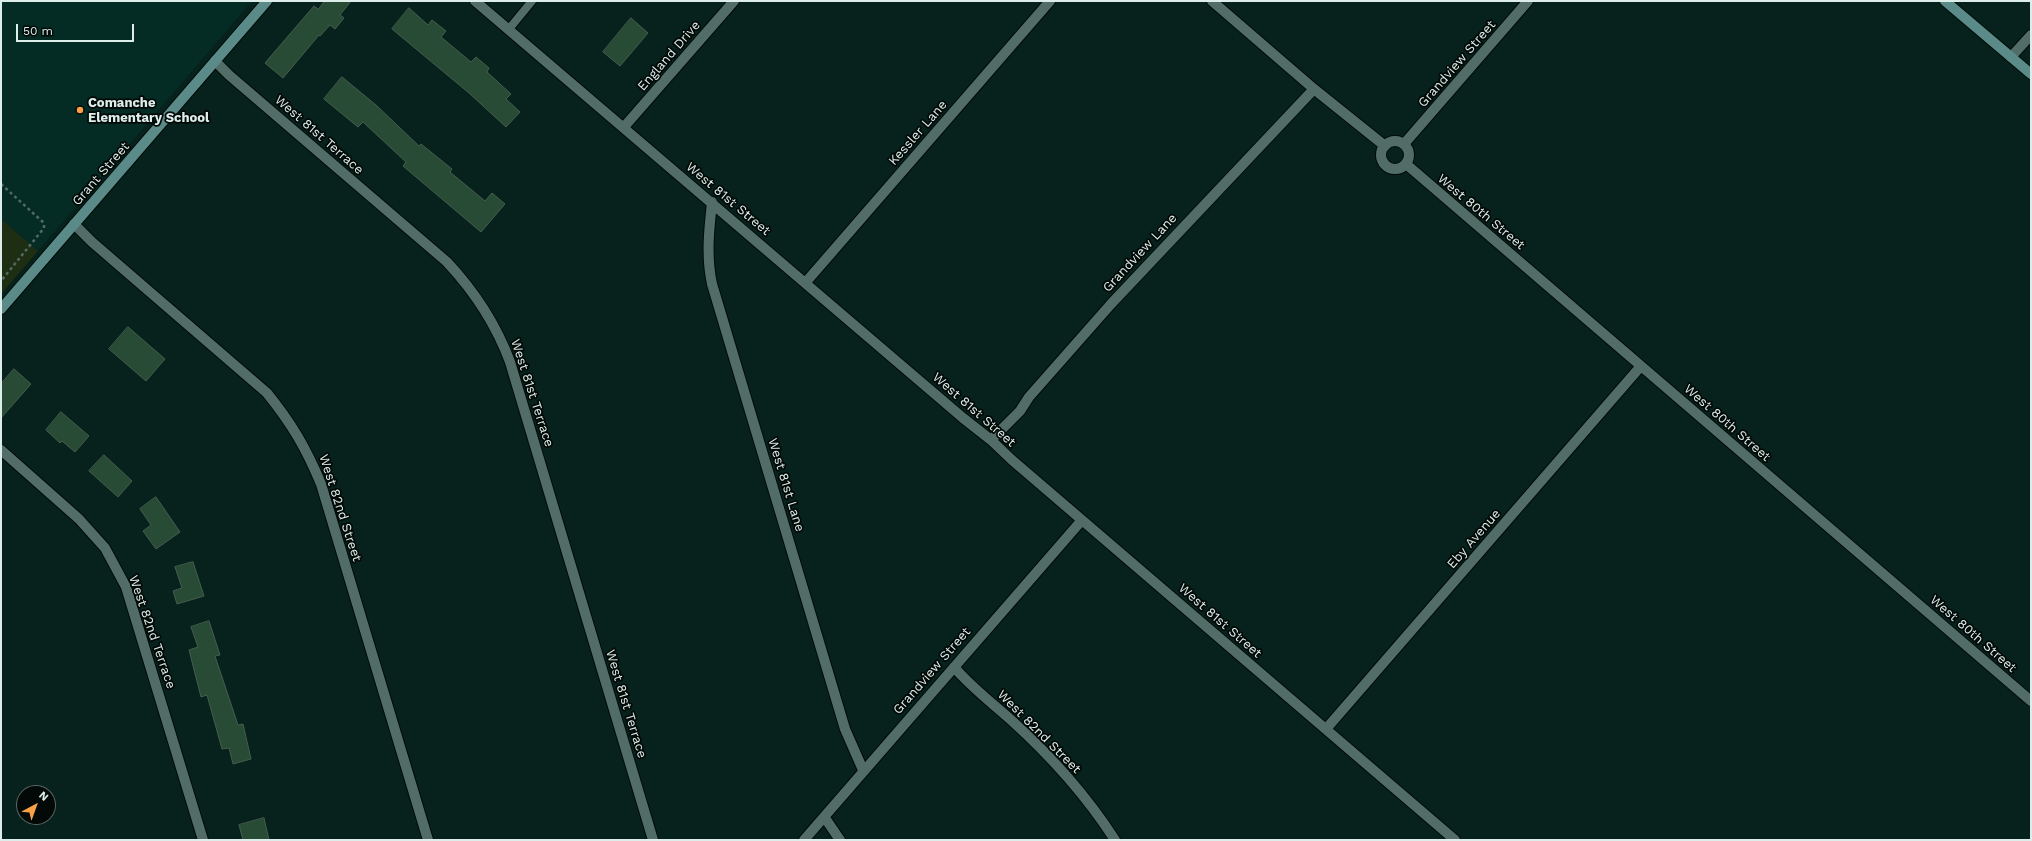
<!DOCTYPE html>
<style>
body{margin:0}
#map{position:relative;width:2032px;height:841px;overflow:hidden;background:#07221d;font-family:"Work Sans",sans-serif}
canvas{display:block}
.frame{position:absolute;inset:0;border:2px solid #ddede9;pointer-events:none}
.north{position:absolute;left:16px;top:785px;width:40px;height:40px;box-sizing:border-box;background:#020907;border:1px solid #5a6461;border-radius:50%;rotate:41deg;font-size:11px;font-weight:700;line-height:16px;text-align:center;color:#ddede9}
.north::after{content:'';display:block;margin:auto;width:14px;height:18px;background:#f7a149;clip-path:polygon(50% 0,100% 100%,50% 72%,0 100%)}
.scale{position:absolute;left:16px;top:24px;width:118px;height:18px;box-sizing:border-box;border:2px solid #ddede9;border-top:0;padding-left:5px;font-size:12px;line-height:14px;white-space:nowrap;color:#ddede9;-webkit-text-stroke:3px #020907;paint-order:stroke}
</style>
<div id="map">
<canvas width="2032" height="841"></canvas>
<div class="frame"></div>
<div class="north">N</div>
<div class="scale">50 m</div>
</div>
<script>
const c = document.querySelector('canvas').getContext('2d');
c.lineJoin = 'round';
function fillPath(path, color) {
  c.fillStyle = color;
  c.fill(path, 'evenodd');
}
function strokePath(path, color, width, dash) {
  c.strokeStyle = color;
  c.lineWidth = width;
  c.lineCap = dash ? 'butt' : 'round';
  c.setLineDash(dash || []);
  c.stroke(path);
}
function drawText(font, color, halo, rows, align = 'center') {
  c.font = font + ' "Work Sans",sans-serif';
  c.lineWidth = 3.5;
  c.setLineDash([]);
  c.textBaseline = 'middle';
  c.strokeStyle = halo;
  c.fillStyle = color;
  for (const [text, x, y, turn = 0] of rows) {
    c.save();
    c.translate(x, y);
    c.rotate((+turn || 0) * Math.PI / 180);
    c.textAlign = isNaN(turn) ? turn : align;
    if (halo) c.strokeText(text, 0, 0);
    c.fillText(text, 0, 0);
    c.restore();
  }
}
fillPath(new Path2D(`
 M 1,1 L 252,1 L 38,251 L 1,219 Z`), '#042c25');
fillPath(new Path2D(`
 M 1,219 L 38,251 L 1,294 Z`), '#1e2e12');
const building = new Path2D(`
 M 325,1 L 351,1 L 340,15 L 344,18 L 335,29 L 330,25 L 320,36 L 319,35 L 283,78 L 265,63 L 314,6 L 318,9 Z
 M 409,8 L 428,25 L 432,20 L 446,31 L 441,37 L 471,62 L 476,57 L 489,68 L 487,72 L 511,94 L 506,99 L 520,112 L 506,127 L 469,93 L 392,29 Z
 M 631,18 L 648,33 L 620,66 L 603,52 Z
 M 342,77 L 376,105 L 419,146 L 421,144 L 452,169 L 450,172 L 485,201 L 492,193 L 505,204 L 481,232 L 403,166 L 406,162 L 363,122 L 358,127 L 324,99 Z
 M 128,327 L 165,359 L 146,381 L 109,349 Z
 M 14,369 L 31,384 L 1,418 L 1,384 Z
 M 61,412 L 89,436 L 75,452 L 62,441 L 60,443 L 46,430 Z
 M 104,455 L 132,481 L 118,497 L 89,471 Z
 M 156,497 L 180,532 L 156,549 L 143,531 L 151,525 L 140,509 Z
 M 193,562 L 204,596 L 177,604 L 173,591 L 182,588 L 175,567 Z
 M 209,621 L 220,655 L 215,656 L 238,725 L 243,724 L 251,759 L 233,764 L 229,748 L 222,749 L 207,695 L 201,697 L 189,650 L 198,647 L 191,627 Z
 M 264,818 L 269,840 L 243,840 L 239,825 Z`);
fillPath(building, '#274b35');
strokePath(building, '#475c4e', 1);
const lane = new Path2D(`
 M 509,29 L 532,1`);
const street = new Path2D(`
 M 475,1 L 963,418 L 991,440 L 1012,460 L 1455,840
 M 1212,1 L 1314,89 L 1385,146
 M 2011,57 L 2031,35
 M 215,61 L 229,75 L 447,262 C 475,292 496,324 510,362 L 653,840
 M 624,127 L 734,1
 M1381 155a14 14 0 1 1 28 0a14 14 0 1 1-28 0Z
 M 1404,144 L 1528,1
 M 1406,164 L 2031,701
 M 712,202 C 709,230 706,256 712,284 L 845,729 L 863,770
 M 74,224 L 92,242 L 267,393 C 292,424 306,448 321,484 L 428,840
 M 806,282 L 1050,1
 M 991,440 L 1020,411 L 1029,397 L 1111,304 L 1314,89
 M 1,450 L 79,519 L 105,548 L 126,587 L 203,840
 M 954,667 C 971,687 991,702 1010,719 C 1050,755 1086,795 1115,840
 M 1326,729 L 1641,366
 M 825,818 L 840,840
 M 804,840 L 1082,520`);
const secondary = new Path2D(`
 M 1945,1 L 2031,74
 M 1,309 L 267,1`);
strokePath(lane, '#000b07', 10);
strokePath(street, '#000b07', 12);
strokePath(secondary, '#000b07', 12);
strokePath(new Path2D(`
 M 1,184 L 44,223 L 44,228 L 1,281`), '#526a65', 2.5, [3, 3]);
strokePath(lane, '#526d67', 8);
strokePath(street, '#526d67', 10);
strokePath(secondary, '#5a8b89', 10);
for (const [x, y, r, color] of [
 [80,110,4,"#f7a149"]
]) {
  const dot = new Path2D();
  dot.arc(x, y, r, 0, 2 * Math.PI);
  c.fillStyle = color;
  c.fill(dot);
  strokePath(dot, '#020907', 1.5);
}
drawText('13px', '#ddede9', '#020907', [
 ["England Drive",669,56,-49],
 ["Grandview Street",1457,64,-49],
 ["Kessler Lane",918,133,-49],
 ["West 81st Terrace",319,135,41],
 ["Grant Street",101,174,-49],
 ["West 81st Street",728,199,40],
 ["West 80th Street",1481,212,40],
 ["Grandview Lane",1140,253,-47],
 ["West 81st Terrace",532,393,72],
 ["West 81st Street",974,410,41],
 ["West 80th Street",1727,423,41],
 ["West 81st Lane",786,485,73],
 ["West 82nd Street",340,508,72],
 ["Eby Avenue",1474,539,-49],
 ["West 81st Street",1220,621,41],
 ["West 82nd Terrace",152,632,71],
 ["West 80th Street",1973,634,41],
 ["Grandview Street",932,671,-49],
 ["West 81st Terrace",626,704,73],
 ["West 82nd Street",1039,732,45]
]);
drawText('bold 13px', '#ddede9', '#020907', [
 ["Comanche",88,103],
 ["Elementary School",88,118]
], 'left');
</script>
